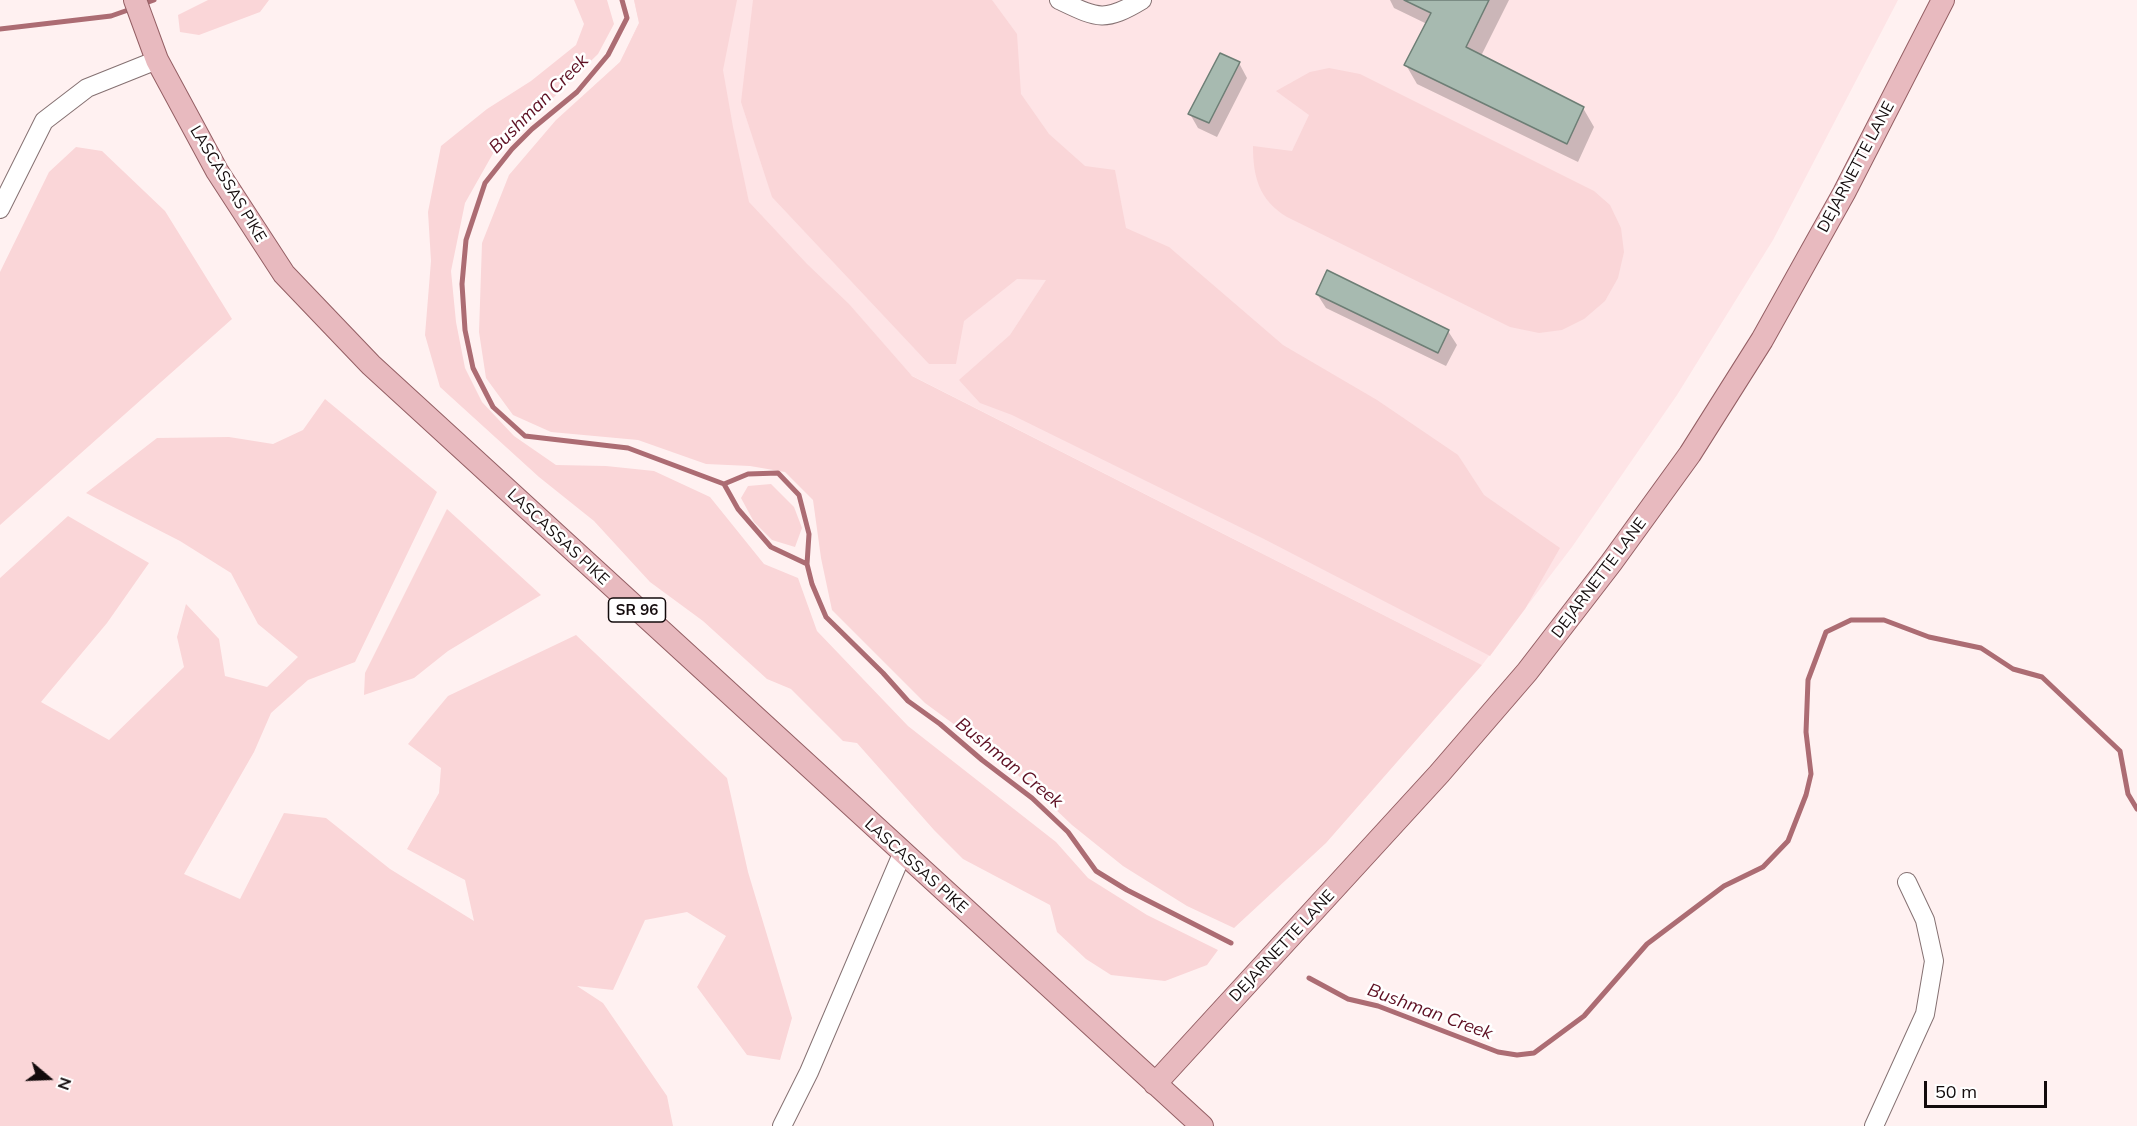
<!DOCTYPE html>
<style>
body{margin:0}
#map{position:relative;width:2137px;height:1126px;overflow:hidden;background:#fff1f1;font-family:Mulish,sans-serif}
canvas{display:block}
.north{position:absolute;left:18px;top:1048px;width:60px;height:60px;-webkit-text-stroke:4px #fff;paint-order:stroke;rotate:109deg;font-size:16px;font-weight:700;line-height:24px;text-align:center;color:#130b0c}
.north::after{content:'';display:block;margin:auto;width:21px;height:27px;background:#130b0c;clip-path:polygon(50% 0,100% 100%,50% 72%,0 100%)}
.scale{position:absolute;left:1924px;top:1081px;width:123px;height:27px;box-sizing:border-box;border:3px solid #130b0c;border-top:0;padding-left:8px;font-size:18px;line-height:21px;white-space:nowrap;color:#130b0c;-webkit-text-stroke:4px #fff;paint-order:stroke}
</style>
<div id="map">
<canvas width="2137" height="1126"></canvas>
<div class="north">N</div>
<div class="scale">50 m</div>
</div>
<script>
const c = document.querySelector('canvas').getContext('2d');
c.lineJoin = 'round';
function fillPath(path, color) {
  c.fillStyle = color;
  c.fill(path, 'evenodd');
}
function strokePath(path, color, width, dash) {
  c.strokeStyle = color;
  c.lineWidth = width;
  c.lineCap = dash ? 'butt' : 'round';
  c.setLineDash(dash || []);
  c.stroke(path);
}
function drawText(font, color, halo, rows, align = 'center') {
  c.font = font + ' Mulish,sans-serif';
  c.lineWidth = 5;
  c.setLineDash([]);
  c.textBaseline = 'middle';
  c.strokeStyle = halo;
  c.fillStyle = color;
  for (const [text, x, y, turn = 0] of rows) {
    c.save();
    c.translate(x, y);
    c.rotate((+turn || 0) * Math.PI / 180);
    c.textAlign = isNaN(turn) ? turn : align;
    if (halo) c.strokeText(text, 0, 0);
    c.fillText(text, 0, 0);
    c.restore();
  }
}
fillPath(new Path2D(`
 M 634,0 L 1898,0 L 1773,240 L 1677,395 L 1572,547 L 1482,665 L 885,362 L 556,121 L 620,62 L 639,23 Z`), '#fee4e6');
fillPath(new Path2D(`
 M 208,0 L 269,0 L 260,12 L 199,35 L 180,32 L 178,15 Z
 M 574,0 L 607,0 L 614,24 L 598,54 L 550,101 L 495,150 L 465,203 L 451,271 L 456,322 L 465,368 L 482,402 L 514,436 L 556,465 L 606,466 L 654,471 L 710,497 L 764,564 L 798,578 L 817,631 L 908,726 L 1056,842 L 1088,878 L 1147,915 L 1218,950 L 1207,965 L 1165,981 L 1111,975 L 1086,959 L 1057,932 L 1050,905 L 963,859 L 934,830 L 857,743 L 843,741 L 791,689 L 767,679 L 703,621 L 650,582 L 594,521 L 539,477 L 440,387 L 425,335 L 431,261 L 428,212 L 441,146 L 487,109 L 531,81 L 576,45 L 584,24 Z
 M 634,0 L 737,0 L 723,70 L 733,127 L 749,202 L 807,264 L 849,304 L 912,376 L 1482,665 L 1326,843 L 1234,928 L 1187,906 L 1123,866 L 1072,825 L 1032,787 L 974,739 L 925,703 L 832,610 L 821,558 L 813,500 L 785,472 L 750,466 L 706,464 L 638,440 L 551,432 L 513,415 L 486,378 L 479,332 L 482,243 L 509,175 L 556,120 L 620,62 L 639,23 Z
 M 753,0 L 992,0 L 1017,34 L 1021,94 L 1049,134 L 1085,166 L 1115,170 L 1126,228 L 1169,247 L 1283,345 L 1377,400 L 1458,455 L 1484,495 L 1560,548 L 1525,609 L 1490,656 L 1264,539 L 1012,415 L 980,403 L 959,380 L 1010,335 L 1046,280 L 1017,279 L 964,321 L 956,364 L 929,364 L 772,197 L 741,102 Z
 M 1329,68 L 1360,74 L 1594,191 L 1610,205 L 1621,228 L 1624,252 L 1618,278 L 1605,301 L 1584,319 L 1562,330 L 1539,333 L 1510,327 L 1287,217 C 1259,200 1253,177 1253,146 L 1292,151 L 1309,115 L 1276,91 L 1310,72 Z
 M 76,147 L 102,151 L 165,211 L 232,319 L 0,525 L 0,272 L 49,172 Z
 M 325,399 L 437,492 L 355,662 L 308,680 L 271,713 L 254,752 L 184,874 L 240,899 L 284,813 L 326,818 L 390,869 L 474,921 L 465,880 L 407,849 L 439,793 L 441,768 L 408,744 L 448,696 L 576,635 L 727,778 L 748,872 L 792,1018 L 780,1060 L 747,1055 L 697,987 L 726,936 L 687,912 L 645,920 L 613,990 L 577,986 L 603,1003 L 667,1096 L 673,1126 L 0,1126 L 0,578 L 68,516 L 149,563 L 107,623 L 41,702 L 109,740 L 184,667 L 177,637 L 186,604 L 219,639 L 225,676 L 267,687 L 298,657 L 258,624 L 231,573 L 180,541 L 86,493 L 157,438 L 229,437 L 273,444 L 303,430 Z
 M 771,484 L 794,507 L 802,528 L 795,547 L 772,540 L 754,522 L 741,498 L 748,486 Z
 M 447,509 L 541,595 L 448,651 L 414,678 L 364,695 L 365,673 Z`), '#fad6d8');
fillPath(new Path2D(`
 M 1390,0 L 1509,0 L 1481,56 L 1583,108 L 1594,127 L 1578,162 L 1417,84 L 1406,65 L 1427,24 L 1394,8 Z
 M 1239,63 L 1247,78 L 1217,137 L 1198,128 L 1190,114 Z
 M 1317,294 L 1448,331 L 1457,345 L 1446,366 L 1326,308 Z`), '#0003');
strokePath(new Path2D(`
 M 622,0 L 627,18 L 608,55 L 577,92 L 532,129 L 512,149 L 485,183 L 466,240 L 462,284 L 465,330 L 473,368 L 493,407 L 525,436 L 628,448 L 724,484 L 738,509 L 771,547 L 807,564 L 812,584 L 826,617 L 883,673 L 908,701 L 940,724 L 982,760 L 1032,798 L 1068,832 L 1096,871 L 1127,890 L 1231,943
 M 143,4 L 154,0
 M 0,29 L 111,16 L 131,9
 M 724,484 L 748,474 L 778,473 L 799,495 L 809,534 L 807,564
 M 1309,978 L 1348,999 L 1378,1006 L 1498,1052 L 1517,1055 L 1534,1053 L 1584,1016 L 1647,944 L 1724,886 L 1763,867 L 1788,841 L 1806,795 L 1811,774 L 1806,732 L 1808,680 L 1826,632 L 1851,620 L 1884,620 L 1929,637 L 1981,648 L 2013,669 L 2042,677 L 2120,751 L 2128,794 L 2137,809`), '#ac6c73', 5);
const building = new Path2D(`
 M 1404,0 L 1489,0 L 1466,47 L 1584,107 L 1567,144 L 1404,65 L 1431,13 Z
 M 1220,53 L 1240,62 L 1209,123 L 1188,114 Z
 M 1327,270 L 1449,330 L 1438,353 L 1316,294 Z`);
fillPath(building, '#a7bab0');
strokePath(building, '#6d7e75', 1.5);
const minor = new Path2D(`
 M 1059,0 C 1097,18 1104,23 1142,0
 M 0,209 L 44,121 L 87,88 L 157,60
 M 782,1126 L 809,1072 L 902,854
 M 1874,1126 L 1925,1014 L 1934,961 L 1925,920 L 1907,882`);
const major = new Path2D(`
 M 135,0 L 157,60 L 217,171 L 284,274 L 371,365 L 1202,1126
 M 1155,1084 L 1439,774 L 1527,672 L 1611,563 L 1690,454 L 1762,340 L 1844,193 L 1943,0`);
strokePath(minor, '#857172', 20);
strokePath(major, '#945f64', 24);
strokePath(minor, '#fff', 18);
strokePath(major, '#e8babf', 22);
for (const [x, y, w] of [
 [637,610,57]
]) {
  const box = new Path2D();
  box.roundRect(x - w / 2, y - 12, w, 24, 4.5);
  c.fillStyle = '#fff';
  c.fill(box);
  strokePath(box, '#130b0c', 1.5);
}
drawText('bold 15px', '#130b0c', null, [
 ["SR 96",637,610]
]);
drawText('16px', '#130b0c', '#fff', [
 ["DEJARNETTE LANE",1856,167,-62],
 ["LASCASSAS PIKE",228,184,59],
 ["LASCASSAS PIKE",558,537,43],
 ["DEJARNETTE LANE",1599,578,-53],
 ["LASCASSAS PIKE",916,866,42],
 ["DEJARNETTE LANE",1282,946,-47]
]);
drawText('italic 18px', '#5d0f22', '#fff', [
 ["Bushman Creek",539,104,-45],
 ["Bushman Creek",1009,763,39],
 ["Bushman Creek",1430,1012,20]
]);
</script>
